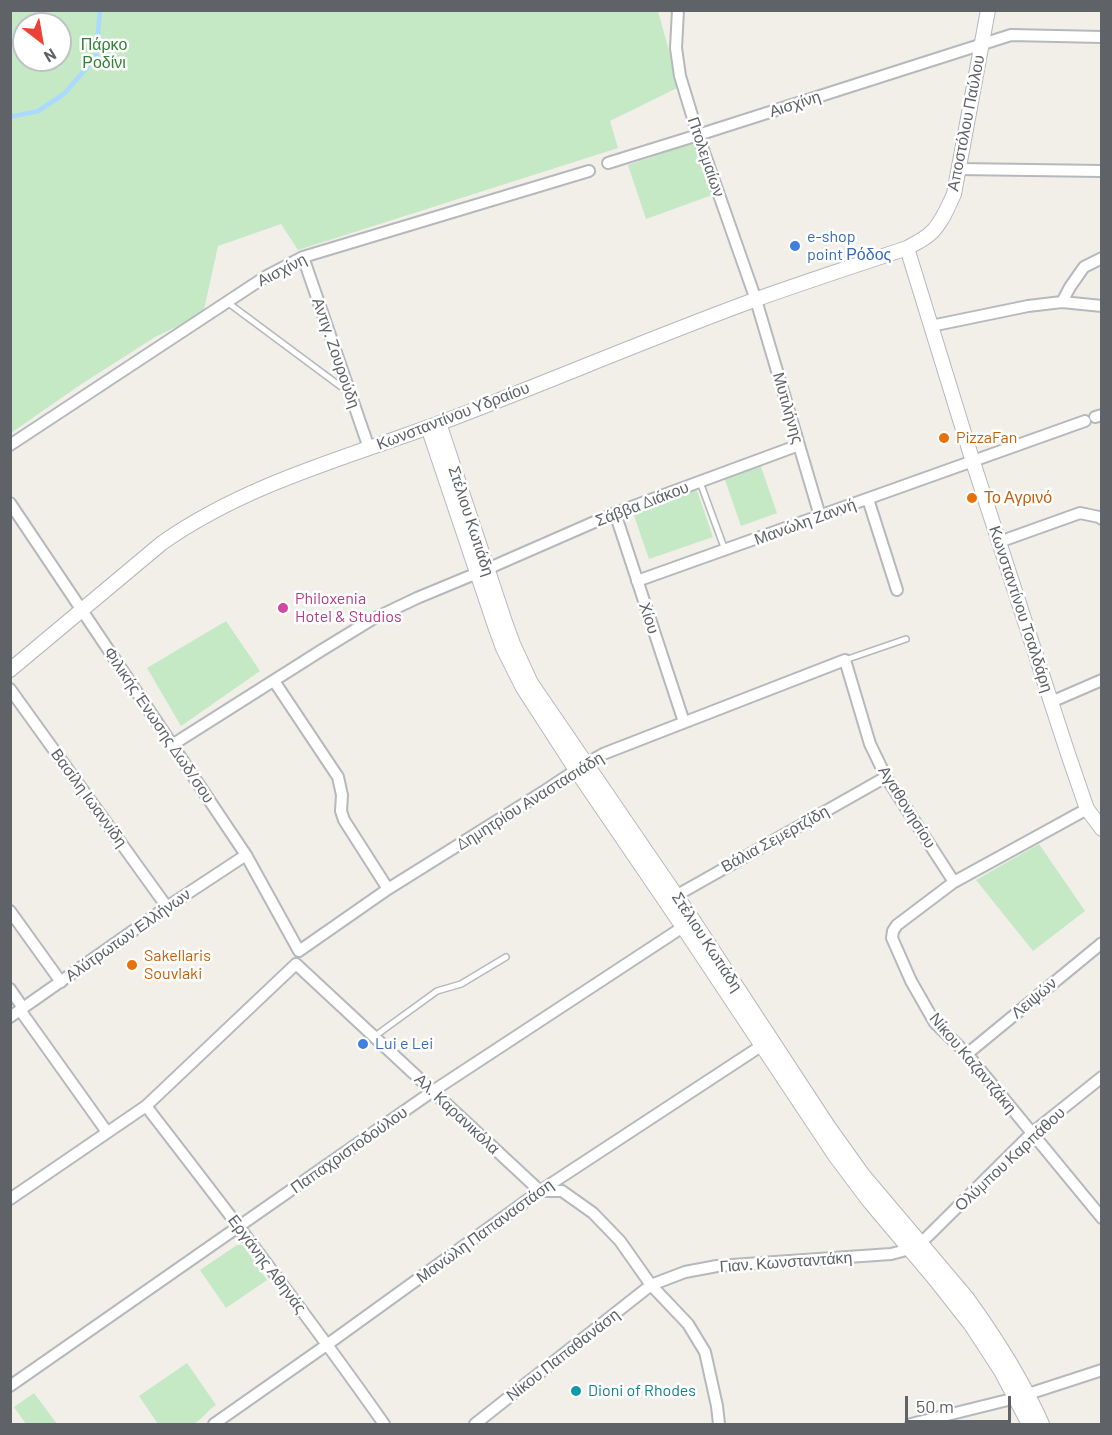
<!DOCTYPE html>
<meta charset="utf-8">
<style>
body{margin:0}
#map{position:relative;width:1112px;height:1435px;overflow:hidden;background:#f1efe8;font-family:Barlow,sans-serif}
canvas{display:block}
.frame{position:absolute;inset:0;border:12px solid #5f6368;pointer-events:none}
.north{position:absolute;left:12px;top:12px;width:60px;height:60px;box-sizing:border-box;background:#fff;border:2px solid #bfc1c3;border-radius:50%;rotate:149deg;font-size:16px;font-weight:700;line-height:24px;text-align:center;color:#5f6368}
.north::after{content:'';display:block;margin:auto;width:21px;height:27px;background:#ea4335;clip-path:polygon(50% 0,100% 100%,50% 72%,0 100%)}
.scale{position:absolute;left:905px;top:1396px;width:106px;height:27px;box-sizing:border-box;border:3px solid #5f6368;border-top:0;padding-left:8px;font-size:18px;line-height:21px;white-space:nowrap;color:#5f6368;-webkit-text-stroke:4px #fff;paint-order:stroke}
</style>
<div id="map">
<canvas width="1112" height="1435"></canvas>
<div class="frame"></div>
<div class="north">N</div>
<div class="scale">50 m</div>
</div>
<script>
const c = document.querySelector('canvas').getContext('2d');
c.lineJoin = 'round';
function fillPath(path, color) {
  c.fillStyle = color;
  c.fill(path, 'evenodd');
}
function strokePath(path, color, width, dash) {
  c.strokeStyle = color;
  c.lineWidth = width;
  c.lineCap = dash ? 'butt' : 'round';
  c.setLineDash(dash || []);
  c.stroke(path);
}
function drawText(font, color, halo, rows, align = 'center') {
  c.font = font + ' Barlow,sans-serif';
  c.lineWidth = 5;
  c.setLineDash([]);
  c.textBaseline = 'middle';
  c.strokeStyle = halo;
  c.fillStyle = color;
  for (const [text, x, y, turn = 0] of rows) {
    c.save();
    c.translate(x, y);
    c.rotate((+turn || 0) * Math.PI / 180);
    c.textAlign = isNaN(turn) ? turn : align;
    if (halo) c.strokeText(text, 0, 0);
    c.fillText(text, 0, 0);
    c.restore();
  }
}
fillPath(new Path2D(`
 M 11,11 L 658,11 L 679,87 L 610,121 L 618,148 L 298,250 L 281,224 L 218,246 L 203,314 L 155,337 L 80,385 L 11,433 ZM 24,24 L 60,24 L 60,60 L 24,60 Z
 M 698,141 L 715,194 L 646,219 L 628,165 Z
 M 760,464 L 777,513 L 741,526 L 724,477 Z
 M 695,485 L 713,537 L 649,559 L 631,507 Z
 M 226,621 L 260,671 L 181,726 L 147,668 Z
 M 1039,844 L 1085,911 L 1033,951 L 976,880 Z
 M 237,1245 L 242,1245 L 245,1248 L 267,1280 L 226,1308 L 200,1270 Z
 M 187,1363 L 216,1405 C 209,1409 205,1416 198,1421 C 188,1428 170,1425 158,1424 L 139,1396 Z
 M 34,1393 L 57,1424 L 26,1424 L 14,1407 Z`), '#c5e8c5');
strokePath(new Path2D(`
 M 10,117 L 38,111 L 64,94 L 96,57 L 100,10`), '#aadaff', 4.5);
const service = new Path2D(`
 M 227,302 L 340,386
 M 700,482 L 725,550
 M 845,660 L 906,639
 M 375,1036 L 437,991 L 461,984 L 506,957`);
const minor = new Path2D(`
 M 678,10 L 676,48 L 680,76 L 698,135 L 756,300 L 820,516
 M 608,163 L 698,135 L 1011,35 L 1102,37
 M 958,169 L 1102,171
 M 303,257 L 369,448
 M 1062,302 L 1070,287 L 1084,267 L 1102,258
 M 931,326 L 1028,306 L 1062,302 L 1102,306
 M 1095,417 L 1102,415
 M 10,445 L 265,277 L 303,257 L 589,171
 M 868,499 L 897,590
 M 10,503 L 246,855 L 299,951
 M 615,513 L 684,722
 M 999,542 L 1080,513 L 1099,517 L 1102,519
 M 637,581 L 1085,421
 M 274,681 L 338,777 L 342,795 L 341,811 L 344,820 L 388,889
 M 10,689 L 167,907
 M 1051,702 L 1102,680
 M 172,745 L 322,650 L 371,620 L 417,598 L 487,569 L 615,513 L 799,445
 M 1087,809 L 954,882 L 897,925 L 893,931 L 892,938 L 911,981 L 935,1023 L 967,1054 L 1102,1218
 M 672,898 L 886,777
 M 10,911 L 61,982
 M 299,951 L 388,889 L 543,792 L 585,764 L 603,754 L 845,660 L 870,744 L 886,777 L 954,882
 M 296,964 L 540,1191
 M 10,989 L 23,1008
 M 20,1010 L 107,1132
 M 10,1017 L 167,907 L 246,855
 M 967,1054 L 1102,943
 M 146,1106 C 227,1211 308,1316 384,1424
 M 540,1191 L 562,1191 L 593,1213 L 620,1241 L 651,1285 L 688,1324 L 705,1352 L 717,1406 L 719,1424
 M 10,1199 L 146,1106 L 296,964
 M 10,1386 L 433,1091 L 689,923
 M 214,1424 L 328,1344 L 540,1191 L 761,1046
 M 475,1424 L 651,1285 L 685,1272 L 717,1266 L 891,1254 L 910,1249 L 921,1243 L 1032,1133 L 1102,1077
 M 911,1424 L 1016,1398 L 1102,1370`);
const tertiary = new Path2D(`
 M 907,248 L 973,462 L 1068,754 L 1087,809 L 1102,829
 M 439,423 L 505,622 L 513,644 L 531,683 L 693,920 L 828,1126 L 863,1175 L 967,1298 C 996,1338 1022,1379 1042,1424
 M 428,427 L 495,626 L 503,648 L 523,688 L 576,770 L 683,927 L 836,1157 L 869,1201 L 934,1278 L 971,1325 L 1001,1371 L 1029,1424
 M 10,670 L 162,543 C 246,484 345,458 440,423 C 546,383 650,338 757,299 C 807,281 857,265 907,248 C 916,243 925,239 932,232 C 942,222 948,207 954,194 L 988,10`);
strokePath(service, '#b5b8bc', 8);
strokePath(minor, '#b5b8bc', 14);
strokePath(tertiary, '#b5b8bc', 16);
strokePath(service, '#fff', 5);
strokePath(minor, '#fff', 10);
strokePath(tertiary, '#fff', 14);
for (const [x, y, r, color] of [
 [795,246,6,"#3f7fe0"],
 [944,438,6,"#e8710a"],
 [972,498,6,"#e8710a"],
 [283,608,6,"#d1479c"],
 [132,965,6,"#e8710a"],
 [363,1044,6,"#3f7fe0"],
 [576,1391,6,"#0f9aa8"]
]) {
  const dot = new Path2D();
  dot.arc(x, y, r, 0, 2 * Math.PI);
  c.fillStyle = color;
  c.fill(dot);
  strokePath(dot, '#fff', 2);
}
drawText('16px', '#348238', '#fff', [
 ["Πάρκο",104,45],
 ["Ροδίνι",104,63]
]);
drawText('16px', '#5f6368', '#fff', [
 ["Αισχίνη",795,104,-18],
 ["Αποστόλου Παύλου",966,123,-79],
 ["Πτολεμαίων",706,157,71],
 ["Αισχίνη",282,270,-27],
 ["Αντιγ. Ζουρούδη",336,353,71],
 ["Μυτιλήνης",788,408,74],
 ["Κωνσταντίνου Υδραίου",453,416,-21],
 ["Σάββα Διάκου",642,504,-21],
 ["Στέλιου Κωτιάδη",471,521,72],
 ["Μανώλη Ζαννή",805,522,-20],
 ["Κωνσταντίνου Τσαλδάρη",1021,609,72],
 ["Χίου",649,618,72],
 ["Φιλικής Ένωσης Δωδ/σου",159,725,56],
 ["Βασίλη Ιωαννίδη",89,798,54],
 ["Δημητρίου Αναστασιάδη",530,801,-32],
 ["Αγαθονησίου",907,807,58],
 ["Βάλια Σεμερτζίδη",775,839,-29],
 ["Αλύτρωτων Ελλήνων",128,935,-35],
 ["Στέλιου Κωτιάδη",707,942,57],
 ["Λειψών",1034,998,-40],
 ["Νίκου Καζαντζάκη",973,1063,50],
 ["Αλ. Καρανικόλα",457,1114,43],
 ["Παπαχριστοδούλου",349,1150,-35],
 ["Ολύμπου Καρπάθου",1010,1159,-43],
 ["Μανώλη Παπαναστάση",485,1231,-36],
 ["Γιαν. Κωνσταντάκη",786,1262,-4],
 ["Εργάνης Αθηνάς",267,1264,53],
 ["Νίκου Παπαθανάση",563,1355,-38]
]);
drawText('16px', '#366cbe', '#fff', [
 ["e-shop",807,237],
 ["point Ρόδος",807,255],
 ["Lui e Lei",375,1044]
], 'left');
drawText('16px', '#c56008', '#fff', [
 ["PizzaFan",956,438],
 ["Το Αγρινό",984,498],
 ["Sakellaris",144,956],
 ["Souvlaki",144,974]
], 'left');
drawText('16px', '#b23c85', '#fff', [
 ["Philoxenia",295,599],
 ["Hotel & Studios",295,617]
], 'left');
drawText('16px', '#0d838f', '#fff', [
 ["Dioni of Rhodes",588,1391]
], 'left');
</script>
